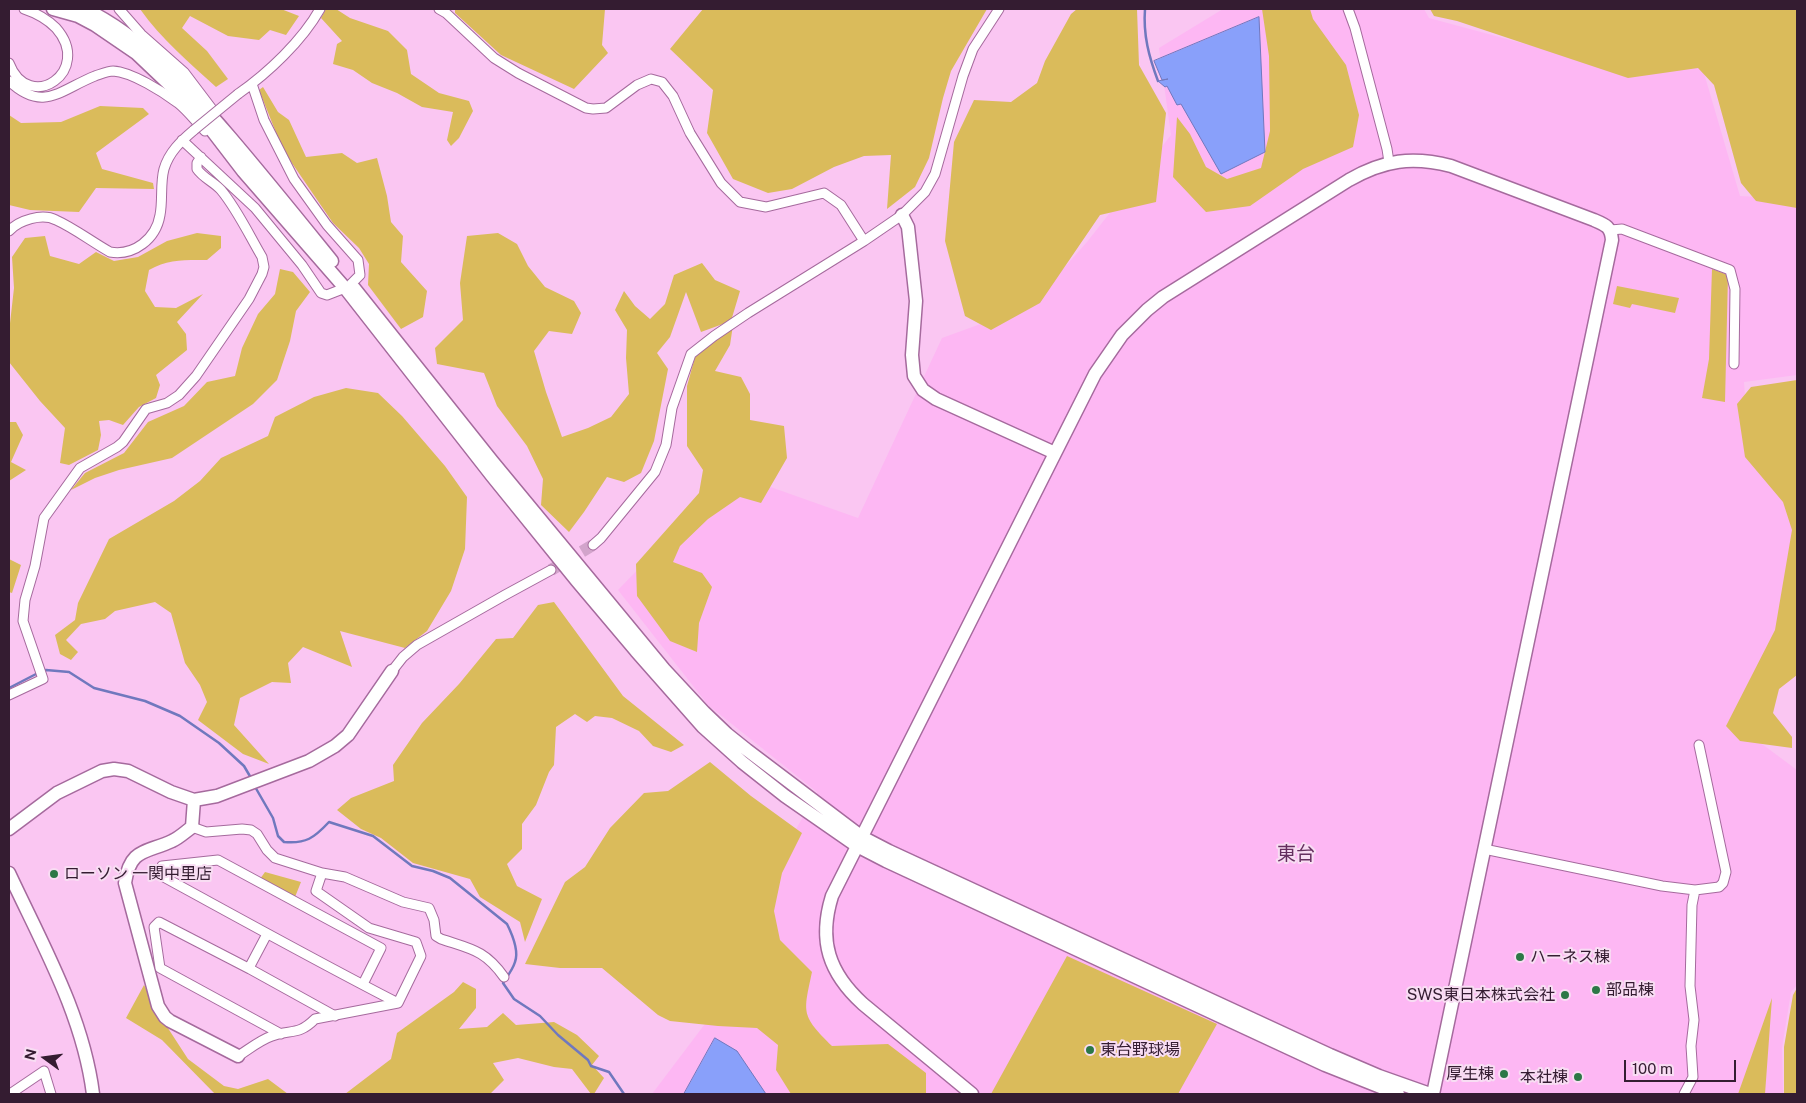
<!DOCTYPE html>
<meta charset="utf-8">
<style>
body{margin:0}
#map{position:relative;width:1806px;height:1103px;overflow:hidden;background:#fac6f2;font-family:"Public Sans",sans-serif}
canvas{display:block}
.frame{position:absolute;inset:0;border:10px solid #341c31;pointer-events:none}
.north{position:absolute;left:20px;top:1033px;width:50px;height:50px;-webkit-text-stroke:4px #f8ddf3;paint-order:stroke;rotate:284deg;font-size:14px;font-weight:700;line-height:20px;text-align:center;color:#341c31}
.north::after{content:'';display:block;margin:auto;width:18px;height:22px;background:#341c31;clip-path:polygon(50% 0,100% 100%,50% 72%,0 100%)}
.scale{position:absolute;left:1624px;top:1060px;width:112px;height:22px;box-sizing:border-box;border:2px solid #341c31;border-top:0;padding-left:6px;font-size:15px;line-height:18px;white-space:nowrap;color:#341c31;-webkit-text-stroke:4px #f8ddf3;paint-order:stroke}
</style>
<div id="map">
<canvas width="1806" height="1103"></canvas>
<div class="frame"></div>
<div class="north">N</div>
<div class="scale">100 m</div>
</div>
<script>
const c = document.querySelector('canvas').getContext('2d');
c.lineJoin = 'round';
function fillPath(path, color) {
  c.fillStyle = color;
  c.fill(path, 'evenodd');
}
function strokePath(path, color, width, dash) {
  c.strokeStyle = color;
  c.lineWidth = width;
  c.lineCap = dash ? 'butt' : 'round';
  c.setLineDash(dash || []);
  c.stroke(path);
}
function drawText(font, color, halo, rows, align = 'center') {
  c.font = font + ' "Public Sans","Noto Sans JP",sans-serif';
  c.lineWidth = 4;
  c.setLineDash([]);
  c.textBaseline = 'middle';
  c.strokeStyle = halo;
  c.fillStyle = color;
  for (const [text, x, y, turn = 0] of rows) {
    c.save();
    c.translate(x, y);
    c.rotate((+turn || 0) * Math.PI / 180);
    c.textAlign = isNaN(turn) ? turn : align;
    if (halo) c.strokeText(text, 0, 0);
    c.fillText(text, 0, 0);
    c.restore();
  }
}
fillPath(new Path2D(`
 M 1223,9 L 1424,9 L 1429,18 L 1640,75 L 1701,63 L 1740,196 L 1797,199 L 1797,375 L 1744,382 L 1749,453 L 1797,503 L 1797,583 L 1735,724 L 1797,770 L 1797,985 L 1791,992 L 1782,1048 L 1783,1094 L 652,1094 L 754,959 L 773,870 L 817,792 L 708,705 L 618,590 L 731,473 L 858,518 L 942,338 L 1030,306 L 1087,242 L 1171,135 L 1159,48 Z`), '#fdb7f3');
fillPath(new Path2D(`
 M 140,9 L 281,9 L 299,16 L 286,35 L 270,30 L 259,40 L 228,36 L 190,16 L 182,28 L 207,51 L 228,79 L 216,87 C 190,63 161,39 140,9 Z
 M 326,9 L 336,9 L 350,18 L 388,31 L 407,50 L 411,74 L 439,93 L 469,101 L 473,111 L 459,138 L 451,146 L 447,140 L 453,112 L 422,107 L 397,93 L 372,83 L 353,70 L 333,64 L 337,44 L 342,41 L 321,18 Z
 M 455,9 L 605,9 L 602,45 L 608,53 L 574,89 L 501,55 L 455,13 Z
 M 703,9 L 987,9 L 951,71 L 943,98 L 929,158 L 915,187 L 887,209 L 891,155 L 864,156 L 834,167 L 792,189 L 768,193 L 733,179 L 707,133 L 713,90 L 670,49 Z
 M 1077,9 L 1137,9 L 1139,65 L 1166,113 L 1156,202 L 1100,215 L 1040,303 L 991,330 L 965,316 L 945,241 L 954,142 L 974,100 L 1011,102 L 1037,83 L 1045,61 L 1071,14 Z
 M 1262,9 L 1310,9 L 1313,19 L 1346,65 L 1359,115 L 1353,147 L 1303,169 L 1250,206 L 1206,212 L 1173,177 L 1177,117 L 1190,134 L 1206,167 L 1227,179 L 1261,168 L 1270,131 L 1269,56 Z
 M 1430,9 L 1797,9 L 1797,208 L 1756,201 L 1741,183 L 1714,85 L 1698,68 L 1628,78 L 1457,21 L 1434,16 Z
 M 263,87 L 278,112 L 289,120 L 306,157 L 342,153 L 357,163 L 377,158 L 387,196 L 391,222 L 403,236 L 401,262 L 427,291 L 423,317 L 401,329 L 368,285 L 369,264 L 359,248 L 333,223 L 283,150 L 259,90 Z
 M 100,106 L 143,108 L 149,114 L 96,153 L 102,169 L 153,183 L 154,189 L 96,188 L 79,212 L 30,210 L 9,205 L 9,115 L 21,123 L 61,122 Z
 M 197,233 L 221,236 L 221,248 L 207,260 C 185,260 168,259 149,270 L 145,291 L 155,307 L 176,308 L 203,294 L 177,322 L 186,334 L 187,350 L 156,375 L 160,385 L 156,398 L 139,407 L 123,425 L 109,420 L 99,421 L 101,435 L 98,450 L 69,465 L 60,463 L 65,428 L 40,401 L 9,362 L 9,332 L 14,288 L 12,257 L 25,238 L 45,236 L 50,256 L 79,264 L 96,252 L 114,261 L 138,257 L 167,241 Z
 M 498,233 L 517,244 L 528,266 L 545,287 L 574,301 L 581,313 L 572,334 L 549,331 L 534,351 L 546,392 L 562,437 L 588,428 L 611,417 L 629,394 L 626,358 L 627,330 L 615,310 L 624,291 L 635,306 L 650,319 L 665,304 L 674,275 L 702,263 L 715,280 L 740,291 L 731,321 L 701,332 L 686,292 L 670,337 L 657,353 L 668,369 L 654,441 L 641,473 L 624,482 L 607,477 L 584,512 L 569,532 L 541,505 L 543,479 L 527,446 L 497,406 L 484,373 L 437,364 L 435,348 L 463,320 L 460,283 L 467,236 Z
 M 280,269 L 293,272 L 310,292 L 296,311 L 290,341 L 277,380 L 253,404 L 172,458 L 119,470 L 95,478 L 71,490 L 85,473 L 124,453 L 148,422 L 184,406 L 207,382 L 235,376 L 242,348 L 258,314 L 275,294 Z
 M 1712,269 L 1728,275 L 1725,402 L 1702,398 L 1709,359 Z
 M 1617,286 L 1679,298 L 1675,313 L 1632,304 L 1630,308 L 1613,304 Z
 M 733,325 L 730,345 L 715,371 L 741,377 L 750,394 L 750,420 L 784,426 L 787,458 L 761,503 L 740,497 L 708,519 L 680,546 L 673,562 L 702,573 L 712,587 L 699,623 L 697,652 L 670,641 L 637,596 L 636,564 L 699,493 L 703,470 L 687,446 L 687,386 L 697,350 Z
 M 1797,380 L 1797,675 L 1779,689 L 1773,713 L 1792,737 L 1792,748 L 1740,741 L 1726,726 L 1775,630 L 1792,530 L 1783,502 L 1745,457 L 1737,404 L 1751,387 Z
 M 346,388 L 378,393 L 402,416 L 445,466 L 467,497 L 465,549 L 451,591 L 427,631 L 405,648 L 340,631 L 352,667 L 303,647 L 288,663 L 291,683 L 272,682 L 240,698 L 234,725 L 269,764 L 243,754 L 198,720 L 207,702 L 200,685 L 185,663 L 171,613 L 155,602 L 115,611 L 105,619 L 81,624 L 66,640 L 78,652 L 71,660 L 60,654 L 55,635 L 75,620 L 78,603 L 109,539 L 174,501 L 200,481 L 221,458 L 268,436 L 275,417 L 314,397 Z
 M 9,422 L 16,422 L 23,435 L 11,462 L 26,470 L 9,481 Z
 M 9,559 L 21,565 L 12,593 L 9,592 Z
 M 554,602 L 623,696 L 684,745 L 671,752 L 653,746 L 639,731 L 612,718 L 595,716 L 587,722 L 575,714 L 556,727 L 554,765 L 549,772 L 536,805 L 522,824 L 522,849 L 507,864 L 517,886 L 542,899 L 525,942 L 520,922 L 480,897 L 470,879 L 413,863 L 381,838 L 361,829 L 337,810 L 351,798 L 394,781 L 393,765 L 422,723 L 459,684 L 496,639 L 513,638 L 538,605 Z
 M 710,762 L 751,796 L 802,833 L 782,873 L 774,911 L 780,940 L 812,972 C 803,1014 801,1015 832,1046 L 888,1044 L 926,1073 L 926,1094 L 791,1094 L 776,1070 L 778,1045 L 757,1028 L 718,1026 L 670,1021 L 658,1015 L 602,968 L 560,968 L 525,964 L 565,882 L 585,867 L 610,828 L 644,793 L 668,791 Z
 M 265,872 L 301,882 L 295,897 L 260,879 Z
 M 1067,956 L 1217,1024 L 1178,1094 L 991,1094 Z
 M 463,982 L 476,989 L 476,1008 L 459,1029 L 487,1027 L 503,1013 L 516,1025 L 554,1022 L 577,1035 L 599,1056 L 592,1065 L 604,1078 L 594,1094 L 591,1094 L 572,1069 L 554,1067 L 518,1058 L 493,1063 L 504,1080 L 490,1094 L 345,1094 L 391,1059 L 397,1033 L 454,992 Z
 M 144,985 L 162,1019 L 188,1059 L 224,1086 L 238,1089 L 268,1079 L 288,1094 L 215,1094 L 162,1040 L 126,1018 Z
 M 1797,988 L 1797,1094 L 1784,1094 L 1784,1047 L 1793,995 Z
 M 1772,998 L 1765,1094 L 1738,1094 Z`), '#dabb5b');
const water = new Path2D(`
 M 1259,17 L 1265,152 L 1221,174 L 1181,104 L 1177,105 L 1167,86 L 1165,87 L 1158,81 L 1168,79 L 1162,80 L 1154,61 Z
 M 715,1038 L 737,1051 L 766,1094 L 684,1094 Z`);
fillPath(water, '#89a0fa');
strokePath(water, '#7078be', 1);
strokePath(new Path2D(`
 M 1145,9 C 1143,35 1149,57 1158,81
 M 43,671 L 46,670 L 69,672 L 94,688 L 145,701 L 180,716 L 219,743 L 244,766 L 251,778
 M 9,688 L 38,673
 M 254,785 L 273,818 L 278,836 L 284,842 C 306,844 314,838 329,822 L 373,836 L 412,866 L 433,871 L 450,878 L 507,924 C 512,934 519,951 515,962 C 513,969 507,977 503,983 L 514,999 L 540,1016 L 558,1035 L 588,1060 L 591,1066 L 609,1072 L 624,1094`), '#7078be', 2.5);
strokePath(new Path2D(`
 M 551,570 L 593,545`), '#d2a4cb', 12, [12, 6]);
const street = new Path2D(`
 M 119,9 L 141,34 L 184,72 L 212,109
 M 439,9 L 446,13 L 494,58 L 518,73 L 586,108 L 593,109 L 606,108 L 637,85 L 651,79 L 662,82 L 673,96 L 690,133 L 721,183 L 740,202 L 766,207 L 824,193 L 841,205 L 864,241
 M 1348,9 L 1355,28 L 1387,149 L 1389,162
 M 9,63 C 29,115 94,71 56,28 C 47,19 36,13 24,9
 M 9,81 C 43,113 60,90 95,76 C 101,74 108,71 113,71 C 132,72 163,92 178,103 C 188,111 196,122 205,131
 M 252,84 L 264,120 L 294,179 L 327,225 L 358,260 L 360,275 L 351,284
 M 238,94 C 268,73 302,41 320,9
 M 182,140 L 255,208 L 302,265 L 321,293 L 327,295 L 345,288
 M 1611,230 L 1622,229 L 1730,270 L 1735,289 L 1734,364
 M 9,231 C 19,220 42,213 56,220 C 74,228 92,242 110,252 C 134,256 156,239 160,215 C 163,200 160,184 164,169 C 169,152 181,141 194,130
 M 593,545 L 601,538 L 655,472 L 666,445 L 672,408 L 691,354 L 714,336 L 748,313 L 864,241 L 902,215 L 925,192 L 935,174 L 963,76 L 973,49 L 999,9
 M 392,671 L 403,657 L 417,645 L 505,595 L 551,570
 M 9,695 L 43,679 L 23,621 L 25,600 L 35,566 L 44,518 L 80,468 L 117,447 L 123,442 L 146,409 L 167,403 L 179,395 L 196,376 L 249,299 L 262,274 L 264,267 L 262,257 C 249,235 237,209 221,190 C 214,182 203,178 197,169 L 197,163 L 201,157
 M 192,827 L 206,832 L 242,829 L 251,830 L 257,834 L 267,850 L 275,858 L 322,873 L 316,891 L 369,928 L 416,942 L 421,956 L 398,1003 L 315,1019 C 298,1036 291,1029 272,1036 C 260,1040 248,1050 238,1056
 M 1484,849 L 1662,886 L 1695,890 L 1719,887 L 1723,883 L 1726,872 L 1699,745
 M 322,873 L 345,877 L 403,902 L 429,908 L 434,920 L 436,936 L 441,939 C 471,949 485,950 504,977
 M 249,968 L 267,934
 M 363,984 L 381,948 L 218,860 L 162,866 L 160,875 C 239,918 318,962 398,1003
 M 281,1034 L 160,968 L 154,927 L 159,922 L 250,969 L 335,1016
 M 10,1094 L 44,1071 L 51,1094
 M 1684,1094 L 1693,1077 L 1691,1046 L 1694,1020 L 1690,986 L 1692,905 L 1695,890`);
const secondary = new Path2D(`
 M 53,9 L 78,16 L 95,25 L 136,53 L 176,91 L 210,128 L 243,171 L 345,288 L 492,476 L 577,581 L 636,651 L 703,727 L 742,762 L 785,796 L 857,846 L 886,861 L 1325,1065 L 1398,1094
 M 85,9 C 143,37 189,89 230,137 C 265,178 298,219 332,261
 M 902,215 L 908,227 L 916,301 L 912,355 L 914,376 L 923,390 L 936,399 L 1055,453
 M 354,288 L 492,461 L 664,669 L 704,712 L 727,734 L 747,750 L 862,837 L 889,851 L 1330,1055 L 1379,1076 L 1430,1094
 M 194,800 L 192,827 C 185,832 179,838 172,841 C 146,853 130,848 125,883 L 158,1006 L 165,1017 L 170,1021 L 238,1056
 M 9,829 L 57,793 L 102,771 L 114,769 L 128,771 L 171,792 L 194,800 L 217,796 L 309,761 L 335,746 L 348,735 L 392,671
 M 9,873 C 42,944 83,1015 93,1094
 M 972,1094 L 863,1004 C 829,973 818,941 832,896 L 1095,374 L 1122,335 L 1147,310 L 1163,297 L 1349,180 C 1384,160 1412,156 1451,166 L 1594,220 C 1606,225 1611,227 1612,240 L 1433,1094`);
strokePath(street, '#a56a9d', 11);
strokePath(secondary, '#a56a9d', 15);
strokePath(street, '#fff', 9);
strokePath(secondary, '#fff', 12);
const streetBridge = new Path2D(`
 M 194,130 L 238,94`);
strokePath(streetBridge, '#a56a9d', 11, []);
strokePath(streetBridge, '#fff', 9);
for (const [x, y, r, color] of [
 [54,874,5,"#2c7846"],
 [1520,957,5,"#2c7846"],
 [1596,990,5,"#2c7846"],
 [1565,995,5,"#2c7846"],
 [1090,1050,5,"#2c7846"],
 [1504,1074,5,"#2c7846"],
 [1578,1077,5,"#2c7846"]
]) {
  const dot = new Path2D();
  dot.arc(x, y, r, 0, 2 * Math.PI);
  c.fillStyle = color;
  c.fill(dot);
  strokePath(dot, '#f8ddf3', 2);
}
drawText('16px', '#341c31', '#f8ddf3', [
 ["ローソン 一関中里店",64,874],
 ["ハーネス棟",1530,957],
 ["部品棟",1606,990],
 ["SWS東日本株式会社",1555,995,"right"],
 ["東台野球場",1100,1050],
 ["厚生棟",1494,1074,"right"],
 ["本社棟",1568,1077,"right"]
], 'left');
drawText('19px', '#652f5f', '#f8ddf3', [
 ["東台",1296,854]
]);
</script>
